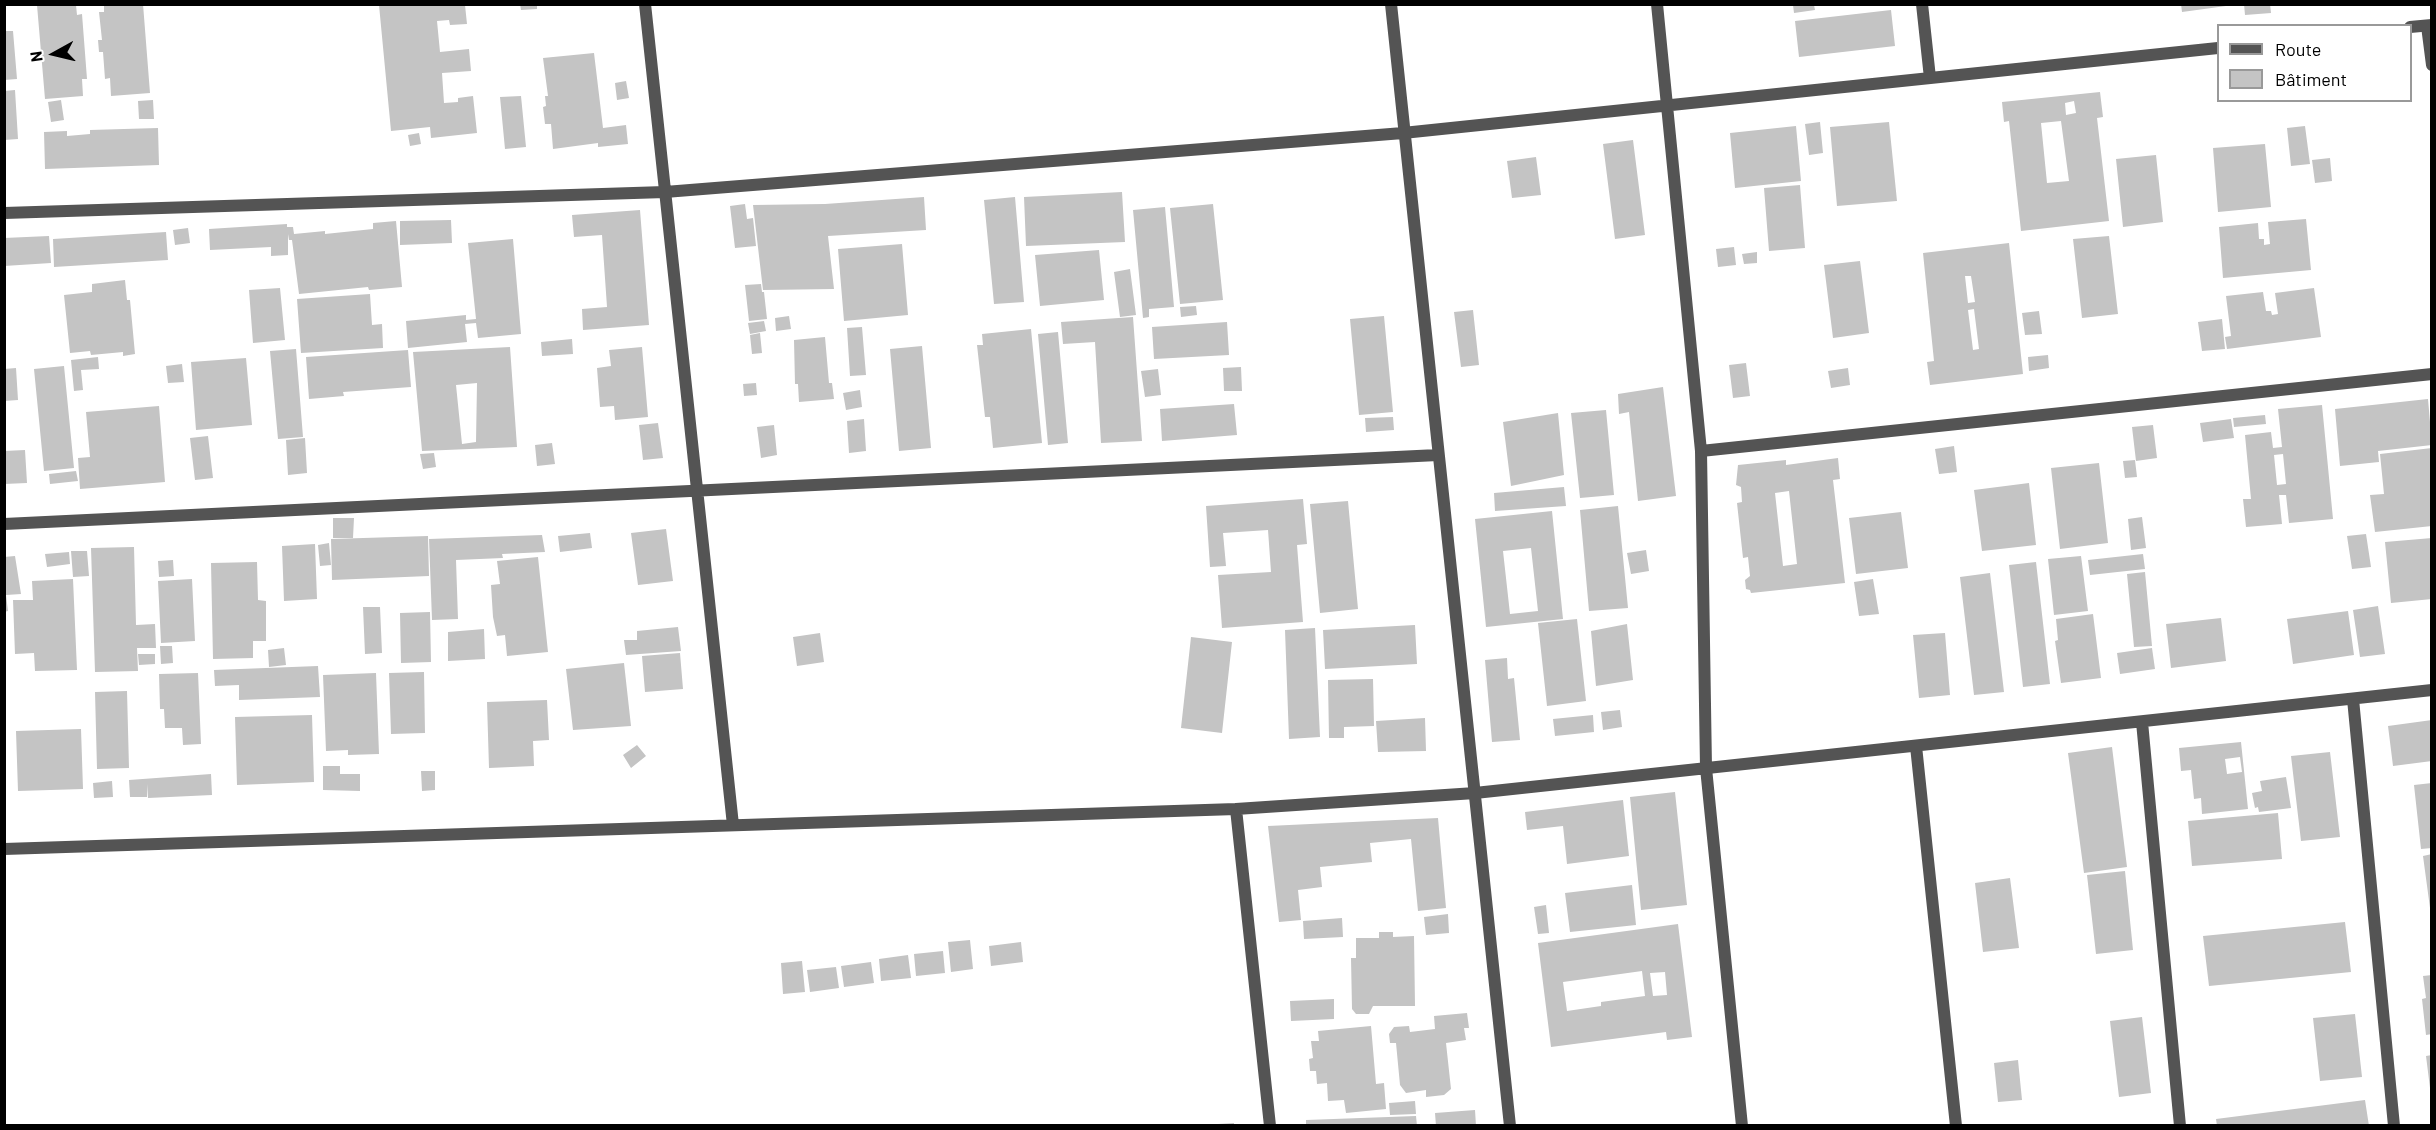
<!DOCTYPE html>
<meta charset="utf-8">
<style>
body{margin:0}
#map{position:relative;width:2436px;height:1130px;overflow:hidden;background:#fff;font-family:Barlow,sans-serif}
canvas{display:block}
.frame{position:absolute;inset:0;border:6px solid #000;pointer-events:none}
.legend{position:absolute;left:2217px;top:24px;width:195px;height:78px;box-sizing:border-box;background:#fff;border:2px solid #999;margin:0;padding:8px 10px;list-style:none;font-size:18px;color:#000}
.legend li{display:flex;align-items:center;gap:12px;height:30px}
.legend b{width:30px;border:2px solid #999}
.north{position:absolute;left:24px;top:24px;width:60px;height:60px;-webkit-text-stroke:4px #fff;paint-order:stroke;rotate:262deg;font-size:16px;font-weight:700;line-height:24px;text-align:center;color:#000}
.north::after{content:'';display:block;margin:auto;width:21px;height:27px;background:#000;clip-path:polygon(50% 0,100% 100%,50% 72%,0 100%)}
</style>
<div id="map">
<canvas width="2436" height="1130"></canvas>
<div class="frame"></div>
<ul class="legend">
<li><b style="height:8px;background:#545454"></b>Route</li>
<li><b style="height:16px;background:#c4c4c4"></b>Bâtiment</li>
</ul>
<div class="north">N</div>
</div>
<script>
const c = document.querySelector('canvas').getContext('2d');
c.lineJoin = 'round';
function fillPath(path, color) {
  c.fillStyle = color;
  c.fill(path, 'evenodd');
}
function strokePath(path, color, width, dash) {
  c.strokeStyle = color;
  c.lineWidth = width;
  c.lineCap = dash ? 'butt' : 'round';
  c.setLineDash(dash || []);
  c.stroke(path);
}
fillPath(new Path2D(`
 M 104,4 L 143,4 L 150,93 L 111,96 L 110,78 L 105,79 L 103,52 L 99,52 L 98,40 L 102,40 L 99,12 L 104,12 Z
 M 520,4 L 537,4 L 537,9 L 521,10 Z
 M 2181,4 L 2226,4 L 2226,6 L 2182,12 Z
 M 2244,4 L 2270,4 L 2271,13 L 2245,15 Z
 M 37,5 L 76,5 L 77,15 L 82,14 L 87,79 L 82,79 L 83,96 L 45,99 Z
 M 379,5 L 465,5 L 467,24 L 450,25 L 449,20 L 437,21 L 440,52 L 469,49 L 471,71 L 442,73 L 444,103 L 458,102 L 458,98 L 473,96 L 477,133 L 431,138 L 430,127 L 391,131 Z
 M 1793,5 L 1814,5 L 1815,10 L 1794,13 Z
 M 1891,10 L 1895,46 L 1799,57 L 1795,21 Z
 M 4,31 L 13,31 L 17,79 L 4,80 Z
 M 594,53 L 603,128 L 626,125 L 628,144 L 598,147 L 598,143 L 553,149 L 551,124 L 545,124 L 543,107 L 546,106 L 545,96 L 548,96 L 543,58 Z
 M 626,81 L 629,98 L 617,100 L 615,83 Z
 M 15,90 L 18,139 L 4,140 L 4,91 Z
 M 2100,92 L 2103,117 L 2097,118 L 2109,221 L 2021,231 L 2009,121 L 2004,122 L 2002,102 ZM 2074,101 L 2076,113 L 2066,115 L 2065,103 ZM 2061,121 L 2069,181 L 2047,183 L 2041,123 Z
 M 521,96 L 526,147 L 505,149 L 500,97 Z
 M 61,100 L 64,120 L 51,122 L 48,102 Z
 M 153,100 L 154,119 L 139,119 L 138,101 Z
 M 1820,122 L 1823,153 L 1809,155 L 1805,124 Z
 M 1889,122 L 1897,201 L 1837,206 L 1830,127 Z
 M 1796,126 L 1801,181 L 1735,188 L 1730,133 Z
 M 2305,126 L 2310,164 L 2291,166 L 2287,128 Z
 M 158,128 L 159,165 L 45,169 L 44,132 L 67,131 L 67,136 L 90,134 L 90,130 Z
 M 419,133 L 421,144 L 410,146 L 408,135 Z
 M 1633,140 L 1645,235 L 1615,239 L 1603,144 Z
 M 2265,144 L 2271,207 L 2218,212 L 2213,148 Z
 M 2156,155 L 2163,222 L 2123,227 L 2116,159 Z
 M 1536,157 L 1541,195 L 1512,198 L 1507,161 Z
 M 2330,158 L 2332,181 L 2315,183 L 2312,160 Z
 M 1800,185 L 1805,248 L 1769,251 L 1764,188 Z
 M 1122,192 L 1125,242 L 1026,246 L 1024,197 Z
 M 924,197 L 926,230 L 828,236 L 834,289 L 763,290 L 753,205 L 825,204 Z
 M 1015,197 L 1024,302 L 994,304 L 984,200 Z
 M 745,204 L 747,219 L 753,218 L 756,246 L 735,248 L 730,206 Z
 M 1213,204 L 1223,300 L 1180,304 L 1170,208 Z
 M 1165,207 L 1174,307 L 1149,309 L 1149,317 L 1143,318 L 1133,210 Z
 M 640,210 L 649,325 L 583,330 L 582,309 L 607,307 L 602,235 L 574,237 L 572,215 Z
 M 2306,219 L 2311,270 L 2223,278 L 2219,227 L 2258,223 L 2259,239 L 2264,239 L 2264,245 L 2270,244 L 2268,222 Z
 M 451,220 L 452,243 L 400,245 L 400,221 Z
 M 396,221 L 402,287 L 369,290 L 368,287 L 299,294 L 292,240 L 289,240 L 288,234 L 288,255 L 271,256 L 271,247 L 210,250 L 209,229 L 287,224 L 287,227 L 293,227 L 294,234 L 325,231 L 325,234 L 373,229 L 373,223 Z
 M 188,228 L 190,243 L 175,245 L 173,230 Z
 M 166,232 L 168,260 L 54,267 L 53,239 Z
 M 49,236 L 51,263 L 4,266 L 4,238 Z
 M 2109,236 L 2118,314 L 2082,318 L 2073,239 Z
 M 513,239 L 521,334 L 478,338 L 476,323 L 465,324 L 467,342 L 408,348 L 406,321 L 466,315 L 466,320 L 476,319 L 468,243 Z
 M 2009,243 L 2023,374 L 1930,385 L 1927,362 L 1934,361 L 1923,253 ZM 1965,276 L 1971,276 L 1975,302 L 1968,303 ZM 1974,309 L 1979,349 L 1973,350 L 1968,310 Z
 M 902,244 L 908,315 L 844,321 L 838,249 Z
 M 1734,247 L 1736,265 L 1718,267 L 1716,249 Z
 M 1099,250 L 1104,300 L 1040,306 L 1035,255 Z
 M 1757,252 L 1757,263 L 1744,264 L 1742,254 Z
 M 1860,261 L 1869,333 L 1833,338 L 1824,265 Z
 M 1130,269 L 1136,315 L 1120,317 L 1114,272 Z
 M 125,280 L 127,300 L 130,300 L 135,354 L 123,356 L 123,352 L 91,355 L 90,351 L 70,353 L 64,295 L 92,292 L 92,284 Z
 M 761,284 L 762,292 L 764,292 L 767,319 L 749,321 L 745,285 Z
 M 280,288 L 285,340 L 253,343 L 249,290 Z
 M 2314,288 L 2321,337 L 2227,349 L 2225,337 L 2231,336 L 2226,296 L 2263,292 L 2266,311 L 2271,311 L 2272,315 L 2278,314 L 2275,293 Z
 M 370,294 L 372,325 L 382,324 L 383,348 L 301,353 L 297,299 Z
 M 1196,306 L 1197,315 L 1181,317 L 1180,307 Z
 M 1473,310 L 1479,365 L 1461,367 L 1454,312 Z
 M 2039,311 L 2042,334 L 2025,335 L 2022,313 Z
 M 789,316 L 791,329 L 776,331 L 775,318 Z
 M 1384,316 L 1393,412 L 1359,415 L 1350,319 Z
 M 1133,317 L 1142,441 L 1101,443 L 1095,342 L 1063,344 L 1061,322 Z
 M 2222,319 L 2225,349 L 2202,351 L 2198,322 Z
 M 764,321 L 766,331 L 750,334 L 748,323 Z
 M 1227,322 L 1229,355 L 1154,359 L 1152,327 Z
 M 862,327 L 866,375 L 850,376 L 847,328 Z
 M 1031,329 L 1042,443 L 993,448 L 990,417 L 985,417 L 977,345 L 983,345 L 982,334 Z
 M 1058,332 L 1068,443 L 1048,445 L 1038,334 Z
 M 760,333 L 762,353 L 752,354 L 750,335 Z
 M 825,337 L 829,383 L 832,383 L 834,399 L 799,402 L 798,384 L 795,384 L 794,340 Z
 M 572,339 L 573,354 L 542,356 L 541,342 Z
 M 922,346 L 931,448 L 899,451 L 890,349 Z
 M 510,347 L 517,447 L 422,451 L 413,352 ZM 477,383 L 476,442 L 462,444 L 456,385 Z
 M 642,347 L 648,417 L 615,420 L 614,406 L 600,407 L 597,368 L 611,366 L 609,350 Z
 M 296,349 L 303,437 L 278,439 L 270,351 Z
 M 408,350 L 411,387 L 343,392 L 344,396 L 309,399 L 306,357 Z
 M 2048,355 L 2049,368 L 2029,371 L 2028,357 Z
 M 98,357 L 99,369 L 81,370 L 83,390 L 74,391 L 71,360 Z
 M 246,358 L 252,425 L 196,430 L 191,362 Z
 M 1746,363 L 1750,396 L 1733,398 L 1729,365 Z
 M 182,364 L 184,382 L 168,383 L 166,366 Z
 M 64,366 L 74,468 L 44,471 L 34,369 Z
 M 1241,367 L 1242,391 L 1224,391 L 1223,368 Z
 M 16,368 L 18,400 L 4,401 L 4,369 Z
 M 1848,368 L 1850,385 L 1831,388 L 1828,371 Z
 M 1158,369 L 1161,395 L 1145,397 L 1141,371 Z
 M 756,383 L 757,395 L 744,396 L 743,384 Z
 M 1663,387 L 1676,496 L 1638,501 L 1629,412 L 1619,414 L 1618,394 Z
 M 860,390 L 862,407 L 846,410 L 843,393 Z
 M 2428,399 L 2432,445 L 2378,451 L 2379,462 L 2340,466 L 2335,409 Z
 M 1234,404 L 1237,435 L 1162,441 L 1160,409 Z
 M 2322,405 L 2333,519 L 2289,523 L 2286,495 L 2279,495 L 2282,524 L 2246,527 L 2243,499 L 2251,499 L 2245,435 L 2271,432 L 2273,448 L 2282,447 L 2278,409 ZM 2283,454 L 2286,484 L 2277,485 L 2274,455 Z
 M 159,406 L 165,482 L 80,489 L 78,458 L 90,457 L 86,412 Z
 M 1606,410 L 1614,495 L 1580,498 L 1571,413 Z
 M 1558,413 L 1564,475 L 1511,486 L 1503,422 Z
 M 2265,415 L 2266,424 L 2234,427 L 2233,418 Z
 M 1393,417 L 1394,430 L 1366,432 L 1365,418 Z
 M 864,419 L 866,451 L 849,453 L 847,421 Z
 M 2231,419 L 2234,438 L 2203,442 L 2200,423 Z
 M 658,423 L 663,458 L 643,460 L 639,425 Z
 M 774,425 L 777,455 L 761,458 L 757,427 Z
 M 2153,425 L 2157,458 L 2136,461 L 2132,427 Z
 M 208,436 L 213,478 L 195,480 L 190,438 Z
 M 305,438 L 307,473 L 288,475 L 286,440 Z
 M 552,443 L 555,464 L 537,466 L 535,445 Z
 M 1954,446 L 1957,472 L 1939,474 L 1935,449 Z
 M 2432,448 L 2432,526 L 2375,532 L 2370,495 L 2384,494 L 2380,454 Z
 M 25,450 L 27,483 L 4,484 L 4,451 Z
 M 434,453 L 436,467 L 423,469 L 420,454 Z
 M 1838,458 L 1840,479 L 1833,480 L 1845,583 L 1751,593 L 1750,590 L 1746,589 L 1745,580 L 1750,576 L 1748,557 L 1743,558 L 1737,503 L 1742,502 L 1741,487 L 1736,485 L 1738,465 L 1786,460 L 1786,465 ZM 1789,491 L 1797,564 L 1783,566 L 1775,493 Z
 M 2135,460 L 2137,477 L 2125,478 L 2123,461 Z
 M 2099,463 L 2108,543 L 2060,549 L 2051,468 Z
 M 76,471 L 78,481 L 50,484 L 49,474 Z
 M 2029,483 L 2036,545 L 1982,551 L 1974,490 Z
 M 1564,487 L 1566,506 L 1495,511 L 1494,493 Z
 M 1303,499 L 1307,544 L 1297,545 L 1303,622 L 1222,628 L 1218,575 L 1271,572 L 1268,530 L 1223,533 L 1226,566 L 1210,567 L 1206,506 Z
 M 1348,501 L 1358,609 L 1320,613 L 1310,504 Z
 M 1618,506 L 1628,608 L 1589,611 L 1580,510 Z
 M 1552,511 L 1563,619 L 1486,627 L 1475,519 ZM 1531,548 L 1538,611 L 1510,614 L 1503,551 Z
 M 1901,512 L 1908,568 L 1856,574 L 1849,518 Z
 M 2142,517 L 2146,548 L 2131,550 L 2128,519 Z
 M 333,518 L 354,518 L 353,538 L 333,538 Z
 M 666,529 L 673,581 L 638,585 L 631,533 Z
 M 590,533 L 592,548 L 560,552 L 558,536 Z
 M 2366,534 L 2371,567 L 2352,569 L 2347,536 Z
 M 542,535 L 545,552 L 502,554 L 503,558 L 456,560 L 458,619 L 432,620 L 429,539 Z
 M 428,536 L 429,576 L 332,580 L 331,539 Z
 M 2432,538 L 2432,599 L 2391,603 L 2385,542 Z
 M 329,543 L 331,565 L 320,566 L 318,545 Z
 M 315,544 L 317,599 L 284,601 L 282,546 Z
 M 134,547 L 136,625 L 155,624 L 156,648 L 137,648 L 138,671 L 95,672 L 91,548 Z
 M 1646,550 L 1649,571 L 1631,574 L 1627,553 Z
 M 71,551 L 87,551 L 89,576 L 73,577 Z
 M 69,552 L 70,564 L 47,567 L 45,554 Z
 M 2143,554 L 2145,569 L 2090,575 L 2088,560 Z
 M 15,556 L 21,594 L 6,595 L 8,611 L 4,612 L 4,557 Z
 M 2081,556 L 2088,611 L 2054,615 L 2048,559 Z
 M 538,557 L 548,652 L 507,656 L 505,635 L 497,636 L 493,617 L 491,585 L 500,584 L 497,561 Z
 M 173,560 L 174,576 L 159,577 L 158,561 Z
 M 257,562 L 258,600 L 266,601 L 266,641 L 253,641 L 253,658 L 213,659 L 211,563 Z
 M 2036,562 L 2050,684 L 2023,687 L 2009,565 Z
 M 2145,572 L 2152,646 L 2134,647 L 2127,574 Z
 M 1990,573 L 2004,692 L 1974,695 L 1960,577 Z
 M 73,579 L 77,670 L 35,671 L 34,653 L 15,654 L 13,600 L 33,600 L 32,581 Z
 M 192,579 L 195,641 L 161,643 L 158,581 Z
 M 1873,579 L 1879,614 L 1859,616 L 1854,582 Z
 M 2378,606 L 2385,654 L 2360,657 L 2353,610 Z
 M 363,607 L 380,607 L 382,653 L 365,654 Z
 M 2348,611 L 2354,655 L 2293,664 L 2287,619 Z
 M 430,612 L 431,662 L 401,663 L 400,613 Z
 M 2093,614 L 2101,678 L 2061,683 L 2055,641 L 2058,640 L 2056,619 Z
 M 2221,618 L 2226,661 L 2171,668 L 2166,624 Z
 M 1577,619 L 1586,701 L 1547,706 L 1538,623 Z
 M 1627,624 L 1633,680 L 1596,686 L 1591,631 Z
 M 1415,625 L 1417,664 L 1325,669 L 1323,630 Z
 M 678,627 L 681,651 L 626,655 L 624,640 L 637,640 L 637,631 Z
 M 1315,628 L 1320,737 L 1289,739 L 1285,630 Z
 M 484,629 L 485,659 L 448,661 L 448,632 Z
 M 820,633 L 824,662 L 797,666 L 793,637 Z
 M 1945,633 L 1950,695 L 1919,698 L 1913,635 Z
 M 1191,637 L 1232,642 L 1222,733 L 1181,728 Z
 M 160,646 L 172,646 L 173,663 L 161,664 Z
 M 284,648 L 286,665 L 269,667 L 268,650 Z
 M 2152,648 L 2155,669 L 2120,674 L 2117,653 Z
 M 680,653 L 683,689 L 645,692 L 642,656 Z
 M 138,654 L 155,654 L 155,664 L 139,665 Z
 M 1507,658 L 1508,679 L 1514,678 L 1520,740 L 1492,742 L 1485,660 Z
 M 624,663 L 631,726 L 573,730 L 566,669 Z
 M 318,666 L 320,697 L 239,700 L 239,685 L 215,686 L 214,670 Z
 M 424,672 L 425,733 L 391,734 L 389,673 Z
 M 198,673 L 201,744 L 183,745 L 182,728 L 165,728 L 164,709 L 160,709 L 159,674 Z
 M 376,673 L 379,754 L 348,755 L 348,750 L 326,751 L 323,675 Z
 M 1373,679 L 1374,726 L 1344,727 L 1344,738 L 1329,738 L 1328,680 Z
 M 127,691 L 129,768 L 97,769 L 95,692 Z
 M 547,700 L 549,740 L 533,741 L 534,766 L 489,768 L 487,702 Z
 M 1620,710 L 1622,727 L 1603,730 L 1601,712 Z
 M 312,715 L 314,782 L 237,785 L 235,717 Z
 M 1593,715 L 1594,732 L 1555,736 L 1553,719 Z
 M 1425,718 L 1426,751 L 1378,752 L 1376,721 Z
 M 2432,720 L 2432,761 L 2393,766 L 2388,726 Z
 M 81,729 L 83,789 L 18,791 L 16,731 Z
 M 2241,742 L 2248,809 L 2202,814 L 2201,798 L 2194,799 L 2191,770 L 2181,771 L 2179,748 ZM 2240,757 L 2242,772 L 2227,774 L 2225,759 Z
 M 637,745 L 646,756 L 631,768 L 623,755 Z
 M 2112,747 L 2127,867 L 2084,873 L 2068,753 Z
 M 2330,752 L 2340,837 L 2301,841 L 2291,756 Z
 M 323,766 L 340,766 L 340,774 L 360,774 L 360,791 L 323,790 Z
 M 421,771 L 435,771 L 435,790 L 422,791 Z
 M 211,774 L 212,795 L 148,798 L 147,784 L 147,797 L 130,797 L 129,780 Z
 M 2286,777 L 2291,808 L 2259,812 L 2258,807 L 2255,808 L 2252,793 L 2262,791 L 2260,781 Z
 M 112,781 L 113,797 L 94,798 L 93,783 Z
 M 2432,783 L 2432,848 L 2421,849 L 2414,785 Z
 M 1675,792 L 1687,905 L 1641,910 L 1630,797 Z
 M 1623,800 L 1629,856 L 1567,864 L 1563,826 L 1527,830 L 1525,812 Z
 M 2278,813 L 2282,859 L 2192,866 L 2188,821 Z
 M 1438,818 L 1446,908 L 1418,911 L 1411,839 L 1370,843 L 1372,862 L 1320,867 L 1322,887 L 1298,890 L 1301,920 L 1279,922 L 1268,826 Z
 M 2432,854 L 2432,907 L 2430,908 L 2423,856 Z
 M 2125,871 L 2133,950 L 2096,954 L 2087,875 Z
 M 2010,878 L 2019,948 L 1983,952 L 1975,883 Z
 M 1632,885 L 1636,925 L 1570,932 L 1565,893 Z
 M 1546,905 L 1549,933 L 1538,934 L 1534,907 Z
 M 1448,914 L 1449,933 L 1426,935 L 1424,917 Z
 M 1342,918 L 1343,937 L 1304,939 L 1303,921 Z
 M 2345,922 L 2351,972 L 2209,986 L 2203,936 Z
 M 1678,924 L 1692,1037 L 1667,1040 L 1666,1032 L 1551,1047 L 1538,943 ZM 1642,971 L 1645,996 L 1601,1002 L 1601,1006 L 1567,1011 L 1563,982 ZM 1665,972 L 1667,995 L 1653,996 L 1650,973 Z
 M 1379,932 L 1393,932 L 1393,937 L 1414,936 L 1415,1006 L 1373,1006 L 1369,1014 L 1356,1014 L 1352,1009 L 1351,958 L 1356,958 L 1356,938 L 1379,938 Z
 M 970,940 L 973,969 L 951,972 L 948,942 Z
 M 1021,942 L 1023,962 L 991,966 L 989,946 Z
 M 943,951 L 945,973 L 916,976 L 914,954 Z
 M 908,955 L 911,978 L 881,981 L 879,959 Z
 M 802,961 L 805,992 L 783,994 L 781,963 Z
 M 871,962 L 874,983 L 844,987 L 841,966 Z
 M 836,967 L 839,988 L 810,992 L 807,970 Z
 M 2432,975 L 2432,1034 L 2426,1035 L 2422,999 L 2426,998 L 2423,976 Z
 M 1334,999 L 1334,1019 L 1291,1021 L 1290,1001 Z
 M 1467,1013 L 1469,1028 L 1464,1028 L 1466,1040 L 1446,1043 L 1451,1089 L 1444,1095 L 1426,1097 L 1426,1090 L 1406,1093 L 1400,1085 L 1396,1043 L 1390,1043 L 1389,1034 L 1394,1027 L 1409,1026 L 1410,1032 L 1435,1029 L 1434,1016 Z
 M 2355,1014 L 2362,1077 L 2320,1081 L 2313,1018 Z
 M 2142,1017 L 2151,1093 L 2119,1097 L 2110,1021 Z
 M 1371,1026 L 1376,1084 L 1384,1083 L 1386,1109 L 1346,1113 L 1344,1100 L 1328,1101 L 1327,1083 L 1317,1084 L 1316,1071 L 1310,1071 L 1309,1059 L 1313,1058 L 1311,1041 L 1319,1041 L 1318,1031 Z
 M 2432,1055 L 2432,1087 L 2430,1088 L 2426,1056 Z
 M 2018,1060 L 2022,1100 L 1998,1102 L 1994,1063 Z
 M 2365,1100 L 2369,1126 L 2217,1126 L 2216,1119 Z
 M 1415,1101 L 1416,1114 L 1390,1115 L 1389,1103 Z
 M 1475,1110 L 1476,1126 L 1436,1126 L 1435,1113 Z
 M 1416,1116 L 1417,1126 L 1306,1126 L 1306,1120 Z
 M 1234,1123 L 1234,1126 L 1219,1126 L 1218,1124 Z`), '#c4c4c4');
strokePath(new Path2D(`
 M 645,4 L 733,825
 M 1391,4 L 1510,1126
 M 1657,4 L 1701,451 L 1706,768 L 1742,1126
 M 1922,4 L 1930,78
 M 2427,26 L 2432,65
 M 2410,27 L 2432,25
 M 4,213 L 665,192 L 1403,133 L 2218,48
 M 1701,451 L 2432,374
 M 4,524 L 1438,455
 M 2353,699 L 2394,1126
 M 2142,722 L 2180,1126
 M 1916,746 L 1956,1126
 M 1236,809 L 1270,1126
 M 4,849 L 1236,809 L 1475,793 L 2432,690`), '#545454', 12);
</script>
